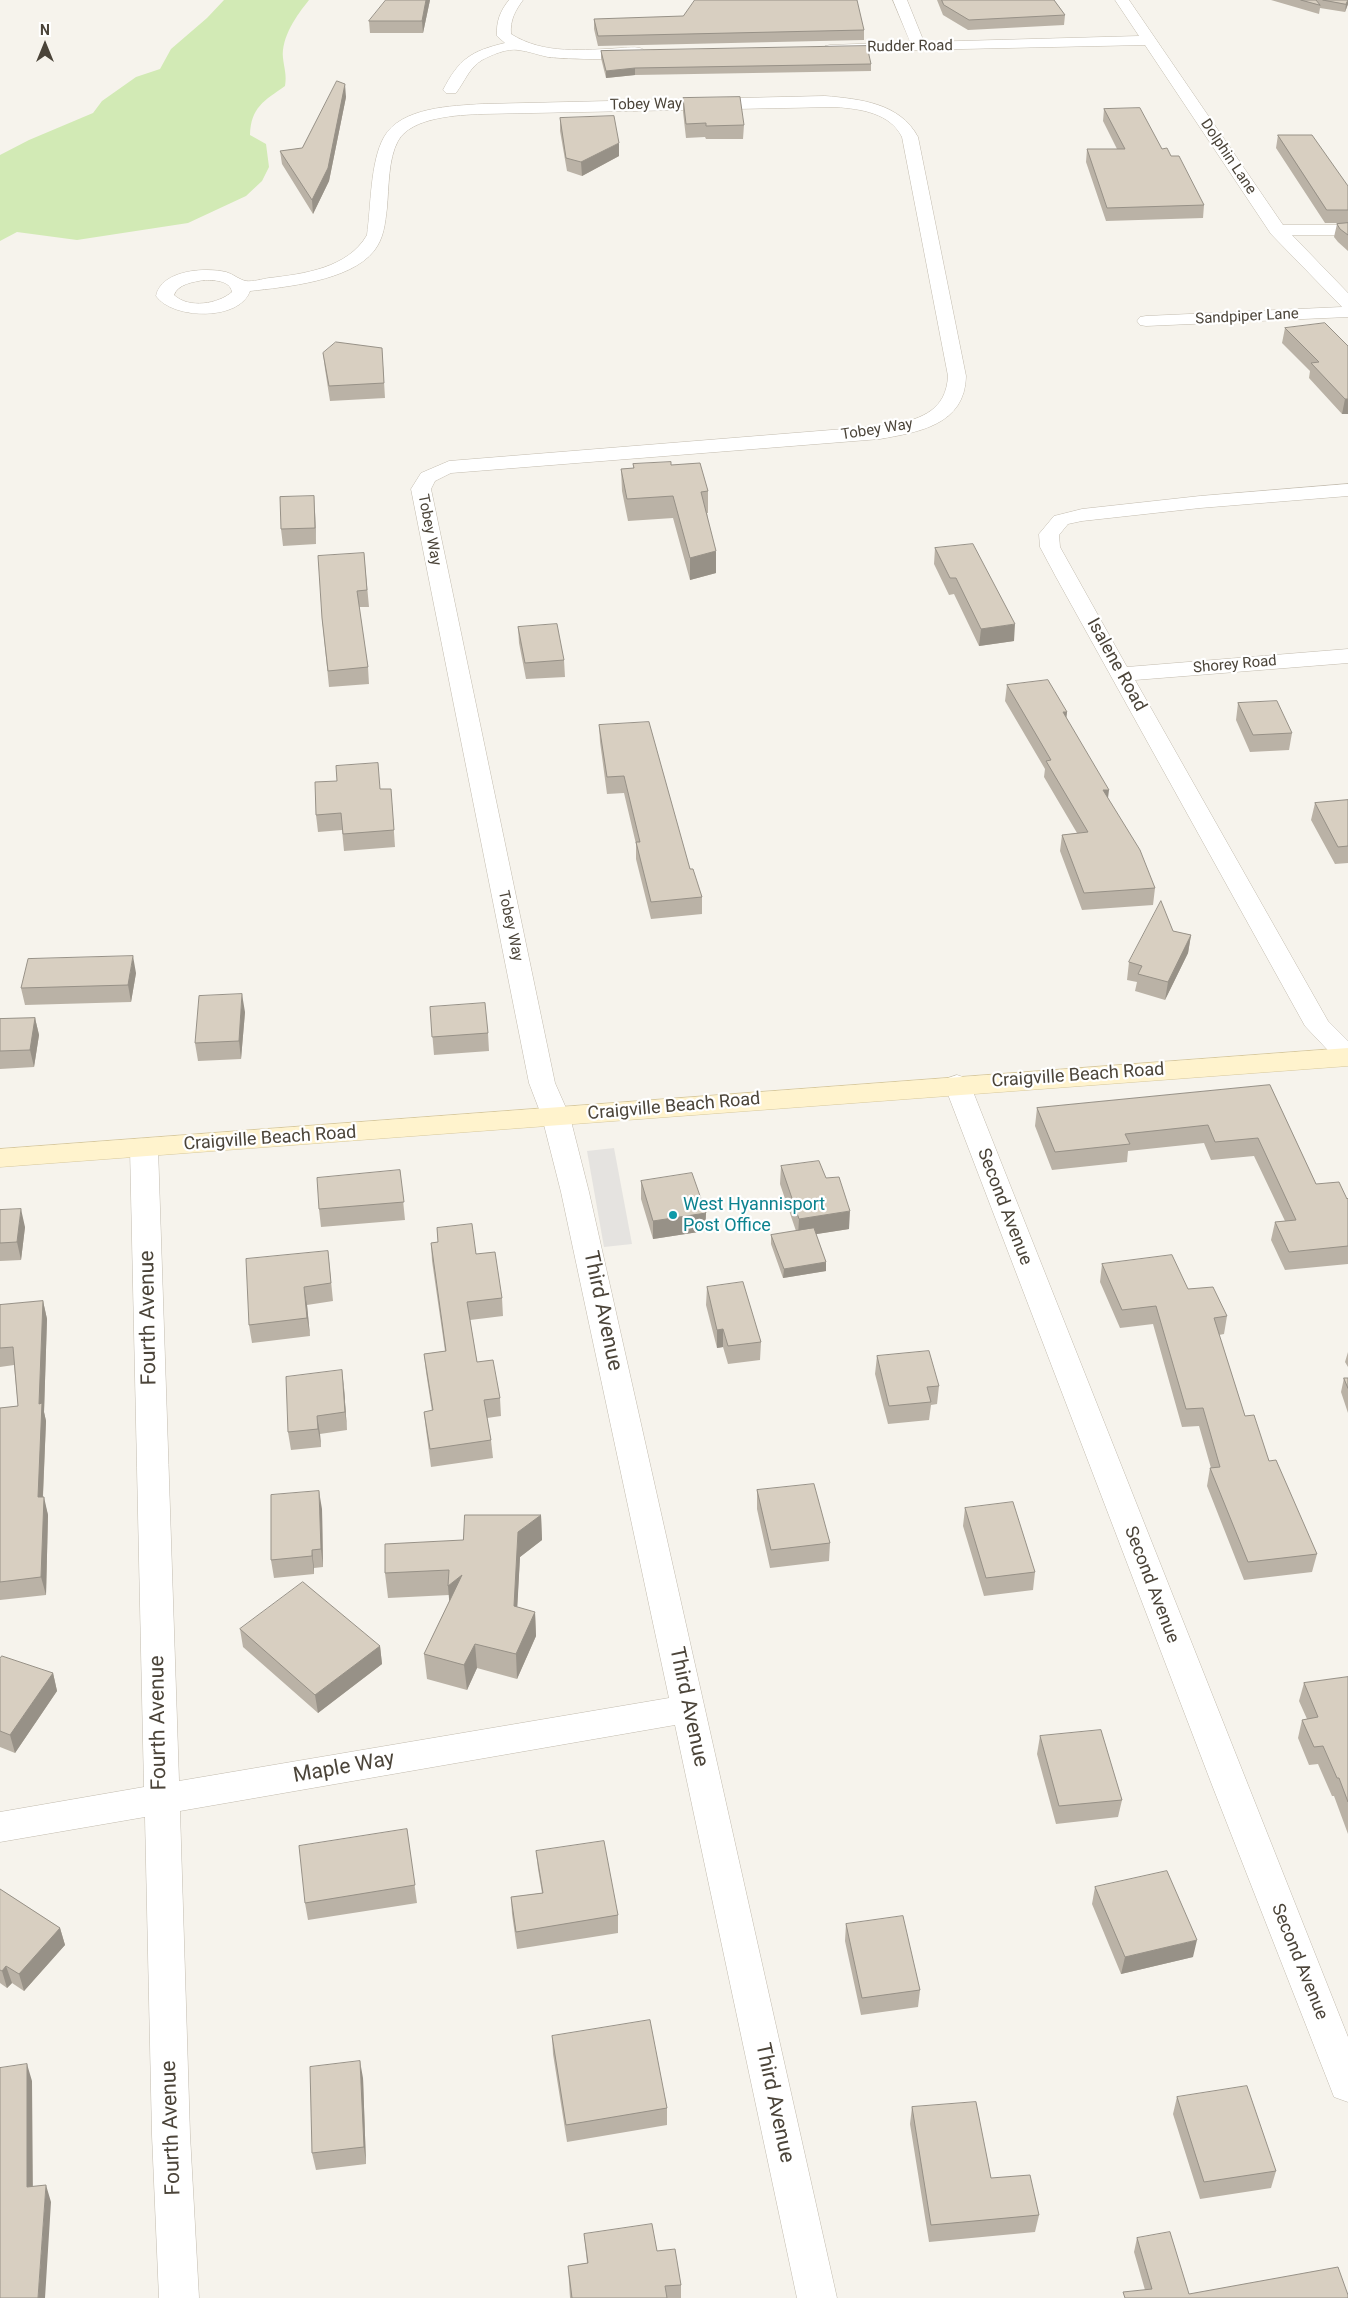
<!DOCTYPE html>
<style>
body{margin:0}
#map{position:relative;width:1348px;height:2298px;overflow:hidden;background:#f6f3ec;font-family:Roboto,sans-serif}
canvas{display:block}
.north{position:absolute;left:20px;top:20px;width:50px;height:50px;-webkit-text-stroke:4px #fff;paint-order:stroke;rotate:0deg;font-size:14px;font-weight:700;line-height:20px;text-align:center;color:#4b4439}
.north::after{content:'';display:block;margin:auto;width:18px;height:22px;background:#4b4439;clip-path:polygon(50% 0,100% 100%,50% 72%,0 100%)}
</style>
<div id="map">
<canvas width="1348" height="2298"></canvas>
<div class="north">N</div>
</div>
<script>
const c = document.querySelector('canvas').getContext('2d');
c.lineJoin = 'round';
function fillPath(path, color) {
  c.fillStyle = color;
  c.fill(path, 'evenodd');
}
function strokePath(path, color, width, dash) {
  c.strokeStyle = color;
  c.lineWidth = width;
  c.lineCap = dash ? 'butt' : 'round';
  c.setLineDash(dash || []);
  c.stroke(path);
}
function drawText(font, color, halo, rows, align = 'center') {
  c.font = font + ' Roboto,sans-serif';
  c.lineWidth = 4.5;
  c.setLineDash([]);
  c.textBaseline = 'middle';
  c.strokeStyle = halo;
  c.fillStyle = color;
  for (const [text, x, y, turn = 0] of rows) {
    c.save();
    c.translate(x, y);
    c.rotate((+turn || 0) * Math.PI / 180);
    c.textAlign = isNaN(turn) ? turn : align;
    if (halo) c.strokeText(text, 0, 0);
    c.fillText(text, 0, 0);
    c.restore();
  }
}
fillPath(new Path2D(`
 M 224,0 L 309,0 C 297,15 281,37 283,58 C 284,68 287,75 285,86 C 264,101 251,107 250,135 L 266,144 L 269,167 L 262,181 L 246,196 L 188,223 L 77,240 L 17,232 L 0,241 L 0,155 L 29,140 L 93,113 L 102,101 L 136,77 L 160,69 L 171,49 L 207,18 Z`), '#d2eab5');
fillPath(new Path2D(`
 M 614,1148 L 632,1244 L 604,1247 L 587,1151 Z`), '#e5e3e0');
const street = new Path2D(`
 M 509,0 L 523,0 C 515,11 510,20 511,34 C 544,55 584,50 621,48 C 629,48 641,45 646,52 C 640,62 563,59 548,57 C 538,55 528,51 518,50 C 508,48 491,55 482,60 C 469,68 465,81 456,93 L 446,93 L 443,90 C 459,59 471,51 505,43 L 497,36 C 496,22 500,11 509,0 Z
 M 893,0 L 907,0 L 924,42 L 1139,36 L 1115,0 L 1129,0 L 1283,225 L 1348,225 L 1348,235 L 1292,235 L 1348,293 L 1348,317 L 1146,326 L 1140,325 L 1137,321 L 1140,317 L 1146,316 L 1342,307 L 1271,234 L 1145,45 L 825,52 L 823,49 L 825,46 L 830,45 L 910,42 Z
 M 825,96 C 860,99 900,103 918,137 L 966,376 C 965,425 919,432 880,439 L 451,473 L 435,481 L 431,489 L 555,1083 L 570,1117 L 589,1192 L 837,2298 L 797,2298 L 675,1725 L 180,1811 L 190,2135 L 199,2298 L 159,2298 L 152,2135 L 145,1817 L 0,1842 L 0,1812 L 144,1787 L 130,1148 L 134,1141 L 144,1139 L 154,1141 L 158,1148 L 179,1781 L 669,1698 L 561,1192 L 542,1117 L 529,1083 L 411,489 L 421,473 L 449,461 L 893,425 C 923,418 946,410 948,376 L 902,137 C 890,113 861,109 836,107 L 482,114 C 458,115 411,117 398,141 C 388,159 389,188 387,208 C 385,224 384,238 374,251 C 350,281 286,287 250,291 C 240,321 173,320 156,296 C 161,270 205,267 226,272 C 233,274 240,280 246,281 C 253,282 262,279 269,278 C 304,274 348,268 367,235 C 371,207 370,162 384,137 C 401,107 452,106 482,104 ZM 204,280 C 213,280 230,280 232,292 C 218,304 189,309 174,295 C 178,284 193,282 204,280 Z
 M 1348,484 L 1348,496 L 1200,508 L 1082,521 L 1068,524 L 1059,535 L 1060,547 L 1127,667 L 1348,649 L 1348,663 L 1135,680 L 1328,1021 L 1348,1041 L 1348,1064 L 1339,1062 L 1305,1026 L 1056,577 L 1040,547 L 1039,534 L 1054,516 L 1082,509 L 1200,496 Z
 M 957,1075 L 966,1078 L 970,1084 L 1348,2037 L 1348,2102 L 1334,2097 L 1329,2084 L 1212,1785 L 944,1084 L 948,1078 Z`);
const secondary = new Path2D(`
 M 1348,1048 L 1348,1066 L 0,1167 L 0,1149 Z`);
strokePath(street, '#c2bbae', 1);
strokePath(secondary, '#d6c79b', 1);
fillPath(street, '#fff');
fillPath(secondary, '#fff3cd');
fillPath(new Path2D(`
 M 430,0 L 423,33 L 370,33 L 369,21 Z
 M 937,0 L 1054,0 L 1065,15 L 1064,25 L 968,30 L 943,15 Z
 M 1271,0 L 1348,0 L 1348,4 L 1345,12 L 1320,8 L 1319,14 Z
 M 594,19 L 864,30 L 864,40 L 598,46 L 594,29 Z
 M 601,51 L 871,64 L 871,71 L 635,75 L 606,78 L 601,58 Z
 M 346,97 L 329,181 L 313,214 L 282,164 L 280,151 L 302,148 Z
 M 683,98 L 744,125 L 743,139 L 706,139 L 705,137 L 686,138 L 683,112 Z
 M 1104,109 L 1162,149 L 1171,156 L 1204,205 L 1203,218 L 1106,221 L 1086,162 L 1087,149 L 1117,149 L 1103,121 Z
 M 560,118 L 619,156 L 582,176 L 567,171 L 560,131 Z
 M 1278,135 L 1348,186 L 1348,251 L 1338,242 L 1334,237 L 1337,224 L 1339,223 L 1325,223 L 1276,148 Z
 M 1285,328 L 1348,346 L 1348,414 L 1342,414 L 1309,378 L 1310,371 L 1282,343 Z
 M 382,348 L 385,398 L 330,401 L 325,369 L 323,353 Z
 M 633,464 L 671,465 L 708,491 L 708,513 L 707,513 L 716,573 L 690,580 L 673,518 L 628,521 L 622,491 L 621,469 L 633,468 Z
 M 315,512 L 316,544 L 283,546 L 281,529 Z
 M 935,548 L 1014,641 L 979,646 L 954,594 L 949,595 L 934,564 Z
 M 364,553 L 369,607 L 359,607 L 368,667 L 369,684 L 329,687 L 322,618 Z
 M 518,627 L 564,660 L 565,677 L 526,679 L 519,643 Z
 M 1007,685 L 1067,712 L 1066,718 L 1155,888 L 1153,905 L 1082,910 L 1060,851 L 1062,835 L 1077,833 L 1044,777 L 1045,769 L 1005,701 Z
 M 1238,703 L 1292,733 L 1289,750 L 1250,752 L 1236,720 Z
 M 599,725 L 690,869 L 702,897 L 702,914 L 651,919 L 636,859 L 636,844 L 624,793 L 607,794 L 600,742 Z
 M 380,789 L 391,789 L 395,847 L 344,851 L 342,830 L 318,832 L 316,815 Z
 M 1348,800 L 1348,863 L 1335,864 L 1311,820 L 1315,803 Z
 M 1173,931 L 1191,935 L 1188,953 L 1165,1000 L 1135,991 L 1137,982 L 1127,980 L 1129,962 Z
 M 136,973 L 131,1002 L 25,1005 L 21,988 Z
 M 430,1007 L 488,1033 L 489,1051 L 434,1055 Z
 M 245,1012 L 241,1059 L 198,1061 L 195,1043 Z
 M 35,1018 L 39,1035 L 34,1067 L 0,1069 L 0,1019 Z
 M 1270,1085 L 1316,1184 L 1347,1199 L 1348,1198 L 1348,1264 L 1285,1270 L 1271,1240 L 1275,1222 L 1285,1221 L 1254,1156 L 1211,1160 L 1204,1143 L 1128,1151 L 1127,1162 L 1052,1170 L 1035,1126 L 1037,1108 Z
 M 781,1166 L 826,1178 L 849,1229 L 816,1234 L 826,1262 L 826,1271 L 783,1278 L 771,1244 L 771,1235 L 796,1231 L 780,1184 Z
 M 400,1170 L 405,1220 L 321,1227 L 319,1209 Z
 M 641,1181 L 706,1213 L 705,1231 L 653,1239 L 641,1199 Z
 M 0,1210 L 25,1227 L 21,1260 L 0,1261 Z
 M 437,1228 L 476,1254 L 502,1298 L 503,1316 L 470,1320 L 477,1362 L 500,1398 L 501,1416 L 487,1418 L 491,1440 L 493,1458 L 431,1467 L 426,1430 L 424,1412 L 432,1411 L 426,1372 L 424,1354 L 445,1351 L 432,1261 L 431,1243 L 438,1242 Z
 M 328,1251 L 333,1301 L 307,1305 L 310,1336 L 252,1343 L 249,1325 Z
 M 1102,1264 L 1188,1289 L 1227,1316 L 1224,1334 L 1219,1335 L 1245,1416 L 1317,1554 L 1312,1572 L 1244,1580 L 1207,1486 L 1210,1468 L 1211,1468 L 1199,1426 L 1182,1427 L 1153,1324 L 1120,1328 L 1100,1282 Z
 M 707,1287 L 761,1342 L 760,1360 L 728,1364 L 723,1347 L 717,1348 L 706,1305 Z
 M 43,1301 L 47,1319 L 44,1412 L 46,1421 L 43,1497 L 48,1515 L 46,1595 L 0,1600 L 0,1408 L 18,1406 L 14,1365 L 0,1367 L 0,1305 Z
 M 1348,1352 L 1348,1367 L 1345,1362 Z
 M 877,1356 L 939,1386 L 937,1404 L 931,1405 L 929,1420 L 888,1424 L 875,1374 Z
 M 1344,1378 L 1348,1378 L 1348,1413 L 1341,1392 Z
 M 344,1388 L 347,1430 L 320,1434 L 321,1447 L 291,1450 L 288,1432 Z
 M 757,1490 L 830,1543 L 829,1561 L 770,1568 L 757,1509 Z
 M 965,1508 L 1035,1572 L 1033,1590 L 984,1596 L 963,1526 Z
 M 322,1509 L 323,1567 L 314,1568 L 314,1574 L 274,1578 L 271,1560 Z
 M 541,1515 L 542,1540 L 520,1557 L 517,1607 L 535,1612 L 536,1636 L 517,1679 L 477,1668 L 467,1690 L 427,1679 L 424,1654 L 449,1602 L 449,1595 L 388,1598 L 385,1573 L 463,1540 Z
 M 240,1629 L 380,1646 L 382,1664 L 318,1713 L 243,1647 Z
 M 0,1659 L 53,1673 L 57,1691 L 15,1753 L 0,1747 Z
 M 1348,1677 L 1348,1834 L 1334,1796 L 1332,1796 L 1318,1764 L 1309,1765 L 1298,1738 L 1302,1720 L 1307,1719 L 1299,1701 L 1304,1683 Z
 M 1040,1736 L 1122,1800 L 1118,1817 L 1056,1824 L 1037,1754 Z
 M 407,1829 L 417,1903 L 308,1920 L 305,1903 Z
 M 536,1851 L 618,1915 L 618,1933 L 517,1949 L 512,1914 L 511,1897 L 542,1893 L 538,1869 Z
 M 1095,1887 L 1193,1957 L 1121,1974 L 1092,1904 Z
 M 0,1889 L 60,1928 L 65,1945 L 24,1991 L 12,1983 L 7,1988 L 0,1983 Z
 M 846,1924 L 920,1990 L 918,2007 L 861,2015 L 845,1941 Z
 M 552,2036 L 667,2108 L 667,2125 L 567,2142 L 553,2054 Z
 M 363,2078 L 366,2164 L 316,2170 L 312,2153 Z
 M 1177,2097 L 1276,2171 L 1271,2188 L 1200,2199 L 1173,2114 Z
 M 912,2107 L 991,2178 L 1039,2215 L 1035,2232 L 929,2242 L 910,2124 Z
 M 584,2234 L 657,2251 L 681,2285 L 681,2298 L 570,2298 L 568,2266 L 587,2263 Z
 M 1137,2238 L 1189,2294 L 1125,2298 L 1145,2290 L 1134,2252 Z`), '#bab2a6');
fillPath(new Path2D(`
 M 426,0 L 430,0 L 423,33 L 422,21 Z
 M 1348,0 L 1348,4 L 1345,12 L 1346,4 Z
 M 635,68 L 635,75 L 606,78 L 606,71 Z
 M 345,84 L 346,97 L 329,181 L 313,214 L 312,200 Z
 M 619,143 L 619,156 L 582,176 L 581,162 Z
 M 1345,399 L 1348,399 L 1348,414 L 1342,414 Z
 M 314,496 L 315,512 L 316,544 L 315,528 Z
 M 716,551 L 716,573 L 690,580 L 690,558 Z
 M 1015,624 L 1014,641 L 979,646 L 981,629 Z
 M 1063,712 L 1067,712 L 1065,728 Z
 M 1103,790 L 1109,790 L 1107,806 Z
 M 1191,935 L 1188,953 L 1165,1000 L 1168,982 Z
 M 133,956 L 136,973 L 131,1002 L 128,985 Z
 M 242,994 L 245,1012 L 241,1059 L 239,1041 Z
 M 35,1018 L 39,1035 L 34,1067 L 30,1050 Z
 M 21,1209 L 25,1227 L 21,1260 L 17,1242 Z
 M 850,1211 L 849,1229 L 798,1237 L 799,1219 Z
 M 706,1213 L 705,1231 L 653,1239 L 653,1221 Z
 M 826,1262 L 826,1271 L 783,1278 L 784,1269 Z
 M 304,1287 L 307,1305 L 310,1336 L 307,1318 Z
 M 43,1301 L 47,1319 L 44,1412 L 46,1421 L 42,1515 L 38,1497 L 39,1404 Z
 M 723,1329 L 723,1347 L 717,1348 L 717,1330 Z
 M 342,1370 L 344,1388 L 347,1430 L 345,1412 Z
 M 317,1416 L 320,1434 L 321,1447 L 318,1429 Z
 M 319,1491 L 322,1509 L 323,1567 L 321,1549 Z
 M 44,1497 L 48,1515 L 46,1595 L 41,1577 Z
 M 541,1515 L 542,1540 L 520,1557 L 516,1631 L 514,1606 L 518,1532 Z
 M 312,1550 L 314,1568 L 314,1574 L 312,1556 Z
 M 462,1575 L 450,1611 L 448,1586 Z
 M 535,1612 L 536,1636 L 517,1679 L 516,1654 Z
 M 475,1644 L 477,1668 L 467,1690 L 464,1665 Z
 M 380,1646 L 382,1664 L 318,1713 L 315,1695 Z
 M 53,1673 L 57,1691 L 15,1753 L 10,1735 Z
 M 60,1928 L 65,1945 L 24,1991 L 19,1974 Z
 M 1197,1940 L 1193,1957 L 1121,1974 L 1125,1957 Z
 M 6,1966 L 12,1983 L 7,1988 L 2,1971 Z
 M 360,2061 L 363,2078 L 366,2164 L 364,2147 Z
 M 27,2064 L 32,2081 L 33,2204 L 27,2187 Z
 M 46,2185 L 51,2202 L 45,2298 L 38,2298 Z`), '#979187');
const building = new Path2D(`
 M 386,0 L 426,0 L 422,21 L 369,21 Z
 M 695,0 L 857,0 L 864,30 L 598,36 L 594,19 L 683,16 Z
 M 942,0 L 1054,0 L 1065,15 L 969,20 L 944,5 Z
 M 1301,0 L 1316,0 L 1320,5 Z
 M 1323,0 L 1348,0 L 1346,4 Z
 M 867,46 L 871,64 L 635,68 L 606,71 L 601,51 Z
 M 337,81 L 345,84 L 328,168 L 312,200 L 280,151 L 302,148 Z
 M 740,97 L 744,125 L 706,126 L 706,123 L 686,124 L 683,98 Z
 M 1140,108 L 1162,149 L 1167,148 L 1171,156 L 1179,156 L 1204,205 L 1107,208 L 1087,149 L 1125,149 L 1104,109 Z
 M 614,116 L 619,143 L 581,162 L 566,158 L 560,118 Z
 M 1278,135 L 1312,135 L 1348,186 L 1348,210 L 1327,210 Z
 M 1348,223 L 1348,235 L 1340,229 L 1337,224 Z
 M 1325,323 L 1348,346 L 1348,399 L 1345,399 L 1311,363 L 1319,362 L 1285,328 Z
 M 336,342 L 382,348 L 384,383 L 329,386 L 323,353 Z
 M 671,462 L 671,465 L 700,463 L 708,491 L 701,492 L 716,551 L 690,558 L 673,496 L 627,499 L 621,469 L 634,468 L 633,464 Z
 M 314,496 L 315,528 L 281,529 L 280,497 Z
 M 973,544 L 1015,624 L 981,629 L 956,578 L 950,578 L 935,548 Z
 M 364,553 L 367,590 L 357,591 L 368,667 L 328,671 L 322,618 L 318,556 Z
 M 557,624 L 564,660 L 525,663 L 518,627 Z
 M 1048,680 L 1067,712 L 1063,712 L 1109,790 L 1103,790 L 1140,850 L 1155,888 L 1084,893 L 1062,835 L 1088,832 L 1046,761 L 1051,760 L 1007,685 Z
 M 1277,701 L 1292,733 L 1253,735 L 1238,703 Z
 M 649,722 L 690,869 L 693,869 L 702,897 L 651,902 L 636,842 L 640,842 L 624,776 L 607,777 L 599,725 Z
 M 378,763 L 380,789 L 391,789 L 394,830 L 343,834 L 341,813 L 316,815 L 315,782 L 337,781 L 336,766 Z
 M 1348,800 L 1348,846 L 1338,847 L 1315,803 Z
 M 1161,901 L 1173,931 L 1191,935 L 1168,982 L 1138,974 L 1142,966 L 1129,962 Z
 M 133,956 L 128,985 L 21,988 L 28,959 Z
 M 242,994 L 239,1041 L 195,1043 L 199,996 Z
 M 485,1003 L 488,1033 L 432,1037 L 430,1007 Z
 M 35,1018 L 30,1050 L 0,1051 L 0,1019 Z
 M 1270,1085 L 1316,1184 L 1339,1182 L 1347,1199 L 1348,1198 L 1348,1246 L 1289,1252 L 1275,1222 L 1296,1220 L 1258,1138 L 1215,1142 L 1208,1125 L 1125,1134 L 1130,1144 L 1055,1152 L 1037,1108 Z
 M 819,1161 L 826,1178 L 839,1177 L 850,1211 L 799,1219 L 781,1166 Z
 M 400,1170 L 404,1202 L 319,1209 L 317,1178 Z
 M 692,1173 L 706,1213 L 653,1221 L 641,1181 Z
 M 21,1209 L 17,1242 L 0,1243 L 0,1210 Z
 M 472,1224 L 476,1254 L 495,1252 L 502,1298 L 467,1302 L 477,1362 L 493,1360 L 500,1398 L 484,1400 L 491,1440 L 430,1449 L 424,1412 L 433,1410 L 424,1354 L 446,1351 L 431,1243 L 438,1242 L 437,1228 Z
 M 814,1228 L 826,1262 L 784,1269 L 771,1235 Z
 M 328,1251 L 331,1283 L 304,1287 L 307,1318 L 249,1325 L 246,1259 Z
 M 1172,1255 L 1188,1289 L 1213,1287 L 1227,1316 L 1214,1318 L 1245,1416 L 1254,1415 L 1269,1461 L 1276,1460 L 1317,1554 L 1248,1562 L 1210,1468 L 1220,1467 L 1203,1408 L 1186,1409 L 1156,1306 L 1122,1310 L 1102,1264 Z
 M 743,1282 L 761,1342 L 728,1346 L 723,1329 L 717,1330 L 707,1287 Z
 M 43,1301 L 39,1404 L 42,1403 L 38,1497 L 44,1497 L 41,1577 L 0,1582 L 0,1408 L 18,1406 L 13,1347 L 0,1348 L 0,1305 Z
 M 929,1351 L 939,1386 L 927,1387 L 931,1402 L 889,1406 L 877,1356 Z
 M 342,1370 L 345,1412 L 317,1416 L 318,1429 L 288,1432 L 286,1377 Z
 M 1344,1378 L 1348,1378 L 1348,1388 Z
 M 814,1484 L 830,1543 L 771,1550 L 757,1490 Z
 M 319,1491 L 321,1549 L 312,1550 L 312,1556 L 271,1560 L 271,1495 Z
 M 1013,1502 L 1035,1572 L 986,1578 L 965,1508 Z
 M 465,1515 L 541,1515 L 518,1532 L 514,1606 L 535,1612 L 516,1654 L 475,1644 L 464,1665 L 424,1654 L 462,1575 L 448,1586 L 449,1570 L 385,1573 L 385,1544 L 463,1540 Z
 M 303,1582 L 380,1646 L 315,1695 L 240,1629 Z
 M 2,1656 L 53,1673 L 10,1735 L 0,1731 L 0,1659 Z
 M 1348,1677 L 1348,1802 L 1339,1778 L 1337,1778 L 1323,1746 L 1314,1747 L 1302,1720 L 1318,1717 L 1304,1683 Z
 M 1101,1730 L 1122,1800 L 1059,1806 L 1040,1736 Z
 M 407,1829 L 415,1885 L 305,1903 L 299,1846 Z
 M 604,1841 L 618,1915 L 516,1932 L 511,1897 L 543,1893 L 536,1851 Z
 M 1167,1871 L 1197,1940 L 1125,1957 L 1095,1887 Z
 M 0,1889 L 60,1928 L 19,1974 L 6,1966 L 2,1971 L 0,1970 Z
 M 903,1916 L 920,1990 L 862,1998 L 846,1924 Z
 M 650,2020 L 667,2108 L 566,2125 L 552,2036 Z
 M 360,2061 L 364,2147 L 312,2153 L 310,2067 Z
 M 27,2064 L 27,2187 L 46,2185 L 38,2298 L 0,2298 L 0,2068 Z
 M 1247,2086 L 1276,2171 L 1204,2182 L 1177,2097 Z
 M 976,2102 L 991,2178 L 1030,2175 L 1039,2215 L 931,2225 L 912,2107 Z
 M 652,2224 L 657,2251 L 675,2249 L 681,2285 L 665,2286 L 667,2298 L 572,2298 L 568,2266 L 588,2263 L 584,2234 Z
 M 1170,2232 L 1189,2294 L 1338,2267 L 1348,2295 L 1348,2298 L 1125,2298 L 1123,2292 L 1152,2289 L 1137,2238 Z`);
fillPath(building, '#d8cfc1');
strokePath(building, '#979187', 1);
for (const [x, y, r, color] of [
 [673,1215,5,"#0f9aa8"]
]) {
  const dot = new Path2D();
  dot.arc(x, y, r, 0, 2 * Math.PI);
  c.fillStyle = color;
  c.fill(dot);
  strokePath(dot, '#fff', 2);
}
drawText('15px', '#4b4439', '#fff', [
 ["Rudder Road",910,47,-1],
 ["Tobey Way",646,105,-1],
 ["Dolphin Lane",1228,157,56],
 ["Sandpiper Lane",1247,317,-3],
 ["Tobey Way",877,430,-9],
 ["Tobey Way",429,530,79],
 ["Shorey Road",1235,665,-5],
 ["Tobey Way",510,926,78]
]);
drawText('18px', '#4b4439', '#fff', [
 ["Isalene Road",1116,665,61],
 ["Craigville Beach Road",1078,1076,-4],
 ["Craigville Beach Road",674,1107,-5],
 ["Craigville Beach Road",270,1139,-4],
 ["Second Avenue",1004,1207,69],
 ["Second Avenue",1151,1585,69],
 ["Second Avenue",1299,1962,68]
]);
drawText('18px', '#0d838f', '#fff', [
 ["West Hyannisport",683,1205],
 ["Post Office",683,1226]
], 'left');
drawText('21px', '#4b4439', '#fff', [
 ["Third Avenue",602,1311,78],
 ["Fourth Avenue",149,1318,-91],
 ["Third Avenue",688,1707,78],
 ["Fourth Avenue",159,1723,-91],
 ["Maple Way",344,1768,-10],
 ["Third Avenue",774,2103,78],
 ["Fourth Avenue",172,2128,-92]
]);
</script>
